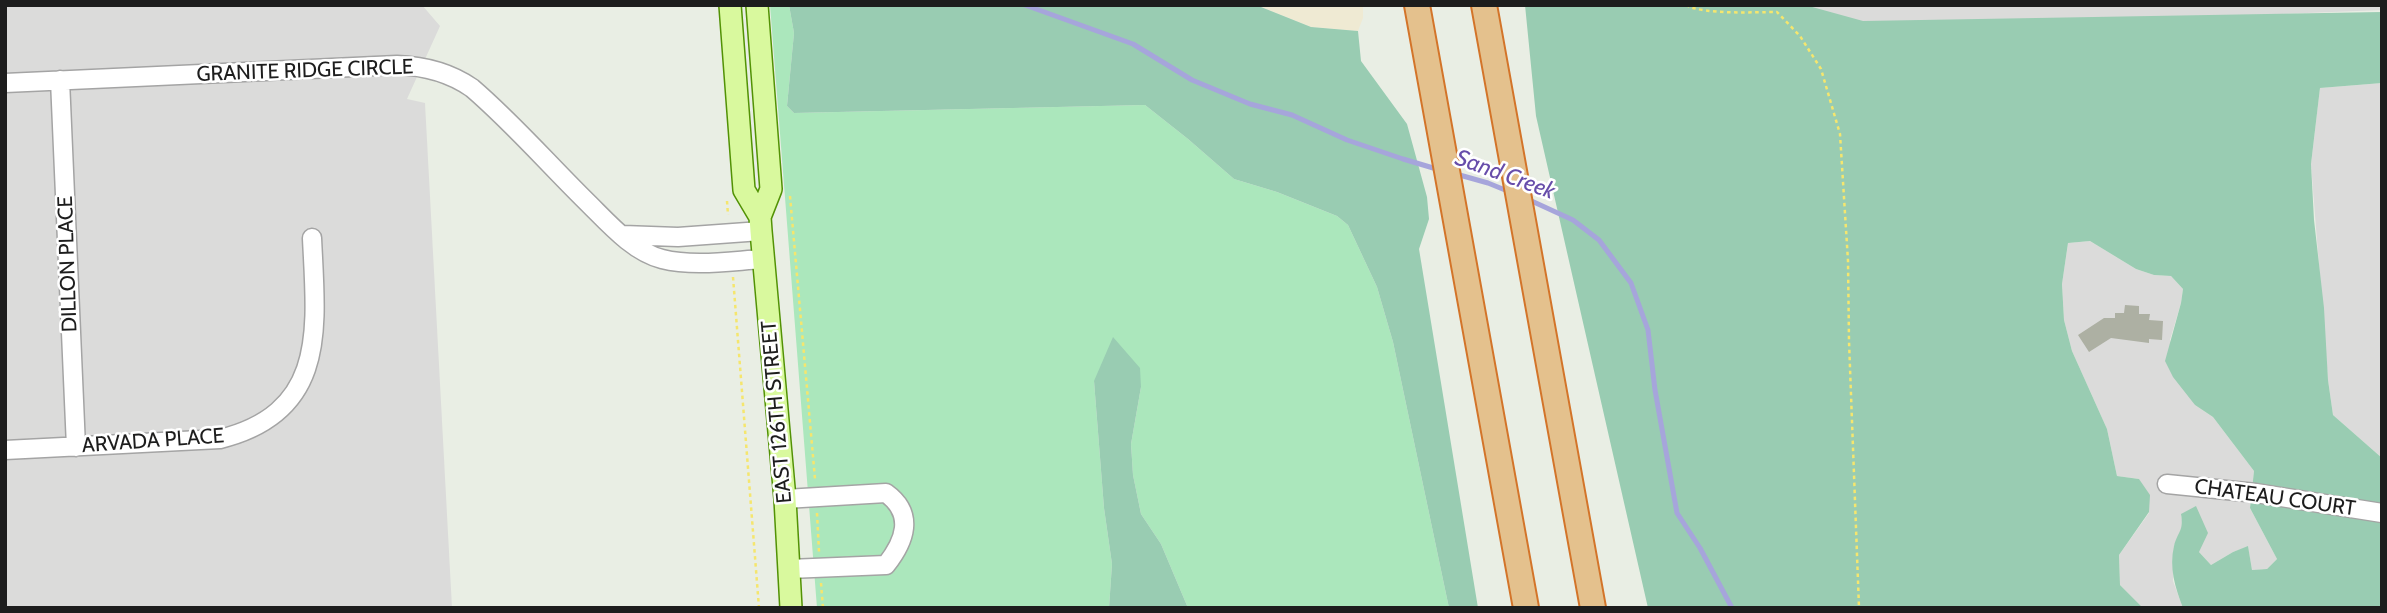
<!DOCTYPE html>
<style>
body{margin:0}
#map{position:relative;width:2387px;height:613px;overflow:hidden;background:#e9eee4;font-family:Cabin,sans-serif}
canvas{display:block}
.frame{position:absolute;inset:0;border:7px solid #1d1d1d;pointer-events:none}
</style>
<div id="map">
<canvas width="2387" height="613"></canvas>
<div class="frame"></div>
</div>
<script>
const c = document.querySelector('canvas').getContext('2d');
c.lineJoin = 'round';
function fillPath(path, color) {
  c.fillStyle = color;
  c.fill(path, 'evenodd');
}
function strokePath(path, color, width, dash) {
  c.strokeStyle = color;
  c.lineWidth = width;
  c.lineCap = dash ? 'butt' : 'round';
  c.setLineDash(dash || []);
  c.stroke(path);
}
function drawText(font, color, halo, rows, align = 'center') {
  c.font = font + ' Cabin,sans-serif';
  c.lineWidth = 5;
  c.setLineDash([]);
  c.textBaseline = 'middle';
  c.strokeStyle = halo;
  c.fillStyle = color;
  for (const [text, x, y, turn = 0] of rows) {
    c.save();
    c.translate(x, y);
    c.rotate((+turn || 0) * Math.PI / 180);
    c.textAlign = isNaN(turn) ? turn : align;
    if (halo) c.strokeText(text, 0, 0);
    c.fillText(text, 0, 0);
    c.restore();
  }
}
fillPath(new Path2D(`
 M 5,5 L 422,5 L 440,26 L 407,99 L 425,103 L 452,608 L 5,608 Z
 M 1573,5 L 2382,5 L 2382,10 L 1583,42 Z
 M 2382,83 L 2382,458 L 2333,415 L 2328,380 L 2311,164 L 2320,88 Z
 M 2090,241 L 2136,269 L 2154,275 L 2171,276 L 2183,289 L 2181,303 L 2170,340 L 2195,405 L 2213,417 L 2254,471 L 2250,508 L 2277,559 L 2267,569 L 2252,570 L 2248,547 L 2233,552 L 2211,565 L 2199,552 L 2181,514 L 2183,526 L 2174,546 L 2173,581 L 2183,608 L 2143,608 L 2120,585 L 2119,555 L 2149,513 L 2139,479 L 2117,476 L 2107,429 L 2072,351 L 2064,320 L 2062,284 L 2068,243 Z`), '#dbdbda');
fillPath(new Path2D(`
 M 1256,5 L 1363,5 L 1363,18 L 1358,31 L 1311,27 Z`), '#efead3');
fillPath(new Path2D(`
 M 770,5 L 789,5 L 794,33 L 787,106 L 794,113 L 1145,105 L 1188,139 L 1234,179 L 1277,192 L 1337,216 L 1348,225 L 1377,287 L 1393,342 L 1449,608 L 1188,608 L 1161,544 L 1141,514 L 1133,475 L 1131,444 L 1141,387 L 1094,381 L 1104,508 L 1112,564 L 1109,608 L 817,608 Z`), '#abe7bc');
fillPath(new Path2D(`
 M 789,5 L 1256,5 L 1311,27 L 1358,31 L 1361,61 L 1407,124 L 1427,197 L 1429,219 L 1419,249 L 1478,608 L 1449,608 L 1393,342 L 1377,287 L 1348,225 L 1337,216 L 1277,192 L 1234,179 L 1188,139 L 1145,105 L 794,113 L 787,106 L 794,33 Z
 M 1525,5 L 1805,5 L 1863,21 L 2382,12 L 2382,83 L 2320,88 L 2311,164 L 2314,220 L 2324,308 L 2328,380 L 2333,415 L 2382,458 L 2382,608 L 2183,608 C 2175,587 2169,568 2174,546 C 2178,531 2184,531 2181,514 L 2196,506 L 2208,533 L 2199,552 L 2211,565 L 2233,552 L 2248,546 L 2252,570 L 2267,569 L 2277,559 L 2250,508 L 2254,471 L 2213,417 L 2195,405 L 2173,377 L 2165,361 L 2181,303 L 2183,289 L 2171,276 L 2154,275 L 2136,269 L 2090,241 L 2068,243 L 2062,284 L 2064,320 L 2072,351 L 2107,429 L 2117,476 L 2139,479 L 2150,495 L 2149,512 L 2119,555 L 2120,585 L 2143,608 L 1648,608 L 1536,116 Z
 M 1113,337 L 1140,368 L 1141,387 L 1131,444 L 1133,475 L 1141,514 L 1161,544 L 1188,608 L 1109,608 L 1112,564 L 1104,508 L 1094,381 Z`), '#99ccb2');
strokePath(new Path2D(`
 M 1025,5 L 1133,44 L 1192,80 L 1250,104 L 1292,115 L 1347,140 L 1403,159 L 1440,170
 M 1456,174 L 1488,183 L 1510,192
 M 1525,198 L 1573,220 L 1599,240 L 1631,283 L 1648,330 L 1655,390 L 1677,513 L 1700,548 L 1732,608`), '#a6a5db', 5);
fillPath(new Path2D(`
 M 2125,305 L 2139,306 L 2139,314 L 2150,314 L 2149,320 L 2163,321 L 2162,340 L 2149,339 L 2149,343 L 2111,338 L 2089,352 L 2078,335 L 2104,318 L 2115,318 L 2115,313 L 2124,313 Z`), '#adb0a3');
const minor = new Path2D(`
 M 60,80 L 76,447
 M 5,83 L 397,65 C 425,66 449,72 472,88 C 514,124 550,166 590,205 C 610,225 634,252 662,259 C 694,267 730,261 763,259
 M 623,235 L 678,237 L 761,231
 M 5,450 L 220,439 C 329,412 316,326 312,238
 M 2167,484 L 2256,493 L 2382,513
 M 785,499 L 886,493 C 915,514 905,541 886,565 L 789,569`);
const major = new Path2D(`
 M 730,5 L 744,190 L 760,217
 M 757,5 L 771,189 L 760,217 L 761,231 L 785,499 L 791,608`);
const highway = new Path2D(`
 M 1417,5 L 1526,608
 M 1484,5 L 1593,608`);
strokePath(minor, '#a4a4a4', 21);
strokePath(major, '#529205', 24);
strokePath(highway, '#d37429', 28);
strokePath(new Path2D(`
 M 1686,5 C 1703,15 1756,12 1777,12 L 1800,36 L 1821,69 L 1840,134 L 1848,261 L 1849,341 L 1859,608
 M 790,196 L 815,479
 M 727,201 L 728,215
 M 733,277 L 759,608
 M 817,513 L 819,552
 M 821,583 L 823,608`), '#f5e66e', 2.5, [3.5, 3.5]);
strokePath(minor, '#fff', 18);
strokePath(major, '#d9f99e', 21);
strokePath(highway, '#e4c18d', 24);
drawText('21px', '#1d1d1d', '#fff', [
 ["GRANITE RIDGE CIRCLE",305,71,-2],
 ["DILLON PLACE",68,264,-92],
 ["EAST 126TH STREET",777,412,-95],
 ["ARVADA PLACE",153,441,-4],
 ["CHATEAU COURT",2275,498,8]
]);
drawText('italic 23px', '#674daa', '#fff', [
 ["Sand Creek",1505,175,20]
]);
</script>
